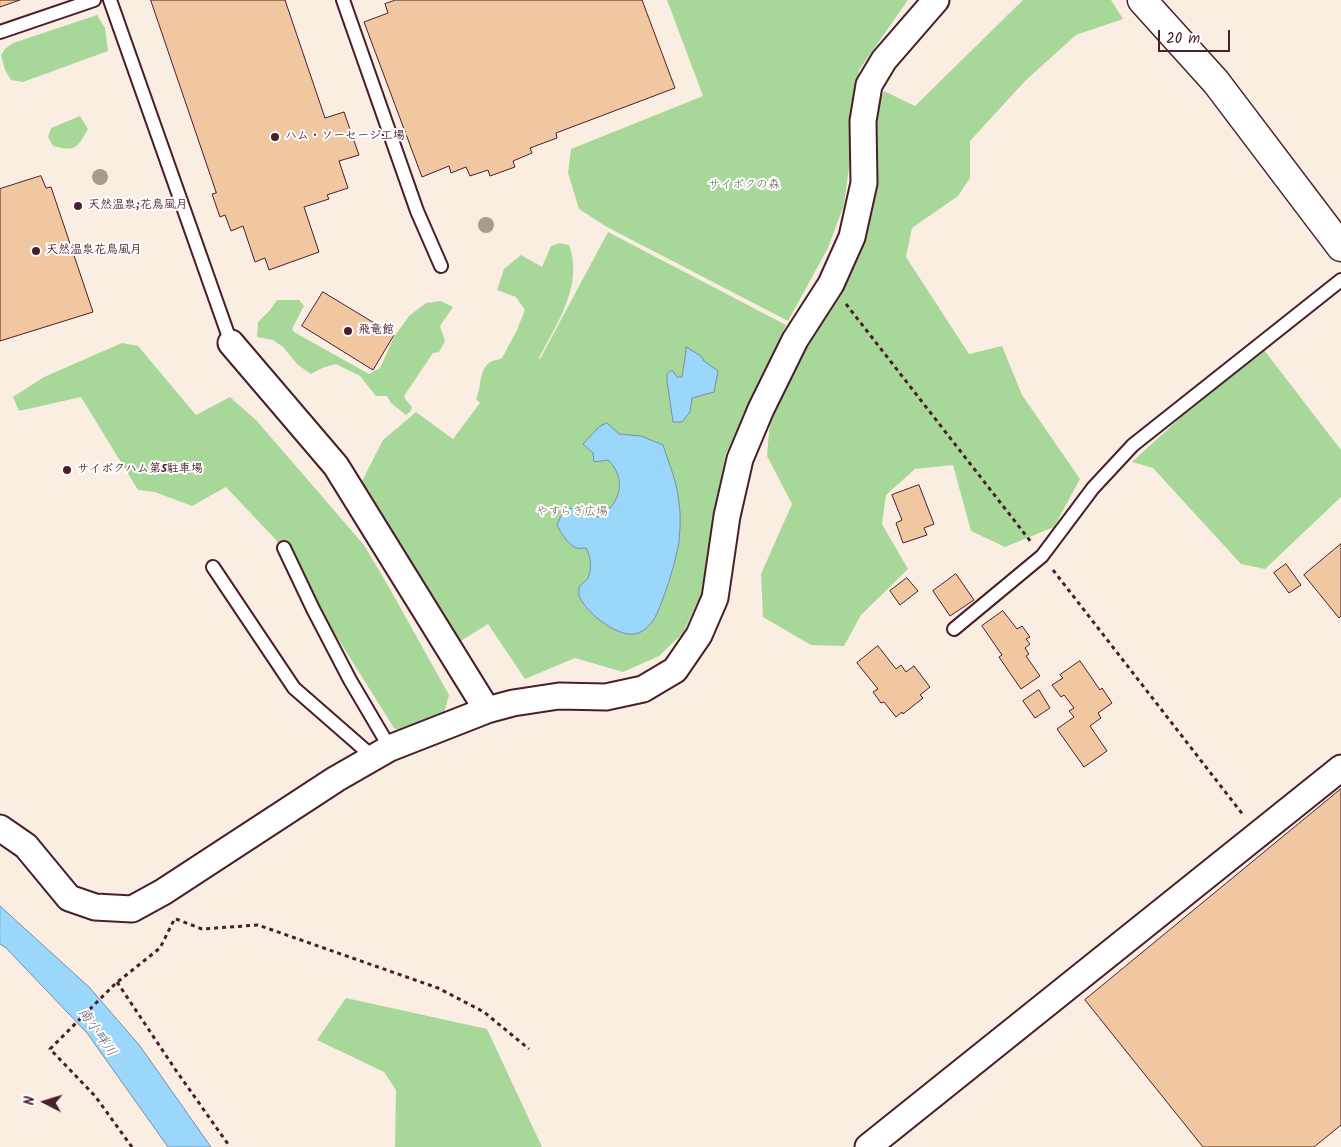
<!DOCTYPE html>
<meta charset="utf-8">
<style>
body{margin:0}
#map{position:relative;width:1341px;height:1147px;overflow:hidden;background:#faeee2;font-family:Kalam,sans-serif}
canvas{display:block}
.north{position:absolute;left:20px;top:1077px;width:50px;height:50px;-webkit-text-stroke:4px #fff;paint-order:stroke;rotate:275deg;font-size:14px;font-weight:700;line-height:20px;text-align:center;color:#4a1f2b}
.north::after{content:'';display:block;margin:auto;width:18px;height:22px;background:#4a1f2b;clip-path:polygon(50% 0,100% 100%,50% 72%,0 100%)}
.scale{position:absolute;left:1158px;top:30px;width:72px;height:22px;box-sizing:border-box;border:2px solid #4a1f2b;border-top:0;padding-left:6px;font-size:15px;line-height:18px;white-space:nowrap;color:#4a1f2b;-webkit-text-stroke:4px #fff;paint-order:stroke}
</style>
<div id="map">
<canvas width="1341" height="1147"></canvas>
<div class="north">N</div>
<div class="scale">20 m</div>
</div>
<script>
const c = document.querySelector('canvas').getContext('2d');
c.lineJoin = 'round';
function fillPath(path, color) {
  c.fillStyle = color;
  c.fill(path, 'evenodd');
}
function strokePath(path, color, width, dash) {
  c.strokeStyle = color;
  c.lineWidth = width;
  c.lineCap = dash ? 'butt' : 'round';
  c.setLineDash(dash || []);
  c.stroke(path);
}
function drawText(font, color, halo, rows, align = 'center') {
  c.font = font + ' Kalam,"Klee One",sans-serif';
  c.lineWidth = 4;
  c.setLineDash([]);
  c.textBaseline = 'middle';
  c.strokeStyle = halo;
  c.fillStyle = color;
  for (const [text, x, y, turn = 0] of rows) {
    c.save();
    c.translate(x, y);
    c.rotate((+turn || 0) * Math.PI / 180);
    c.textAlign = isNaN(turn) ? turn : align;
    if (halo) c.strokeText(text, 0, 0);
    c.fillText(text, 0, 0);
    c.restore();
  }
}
fillPath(new Path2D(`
 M 667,0 L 908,0 L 859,70 L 851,152 L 844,205 L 828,248 L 788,321 L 607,227 L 579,209 L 568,173 L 571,149 L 703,96 Z
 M 1023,0 L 1111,0 L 1123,19 L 1076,35 L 1025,81 L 970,141 L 970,178 L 958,196 L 912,228 L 906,257 L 969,354 L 1002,346 L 1022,395 L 1080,479 L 1054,527 L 1005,547 L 971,531 L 953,465 L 915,469 L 886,495 L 882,524 L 908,569 L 861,615 L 844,646 L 811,645 L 763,617 L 761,574 L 792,504 L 767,456 L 770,420 L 798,363 L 847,280 L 872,164 L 875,111 L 884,91 L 915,106 Z
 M 97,15 L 105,28 L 108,51 L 23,82 L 11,80 L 5,70 L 1,55 L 5,49 L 13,43 Z
 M 80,116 L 88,129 C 77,148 76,152 53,146 L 48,137 L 51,128 Z
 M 608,232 L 786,325 L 725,456 L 710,535 L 703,590 L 683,633 L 659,656 L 623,672 L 575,658 L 525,679 L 488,624 L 456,644 L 362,481 L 383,440 L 416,412 L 453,439 L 480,403 L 476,399 C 482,387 478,371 490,362 C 494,360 499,360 502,358 L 516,332 L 525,310 L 516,297 L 497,290 L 504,269 L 521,255 L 542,267 L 551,246 L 560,243 L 569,245 C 571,251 573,258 573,264 C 576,296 553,331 539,358 L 540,359 Z
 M 277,300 L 299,300 L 304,306 L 292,329 L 294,332 L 369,374 L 380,368 L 394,337 L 409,316 L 426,303 L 441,301 L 453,307 L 440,326 L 445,341 L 439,352 L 433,353 L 404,396 L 406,400 L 412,407 L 410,412 L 406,415 L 391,403 L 387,396 L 376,396 L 360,376 L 336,364 L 322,368 L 311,374 L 298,365 L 283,347 L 273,340 L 257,337 L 258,322 L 270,310 Z
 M 122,343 L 138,346 L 196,415 L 230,397 L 256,420 L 364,545 L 390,589 L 449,695 L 443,717 L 404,732 L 394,728 L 276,540 L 226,487 L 192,506 L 155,492 L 138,490 L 81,397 L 19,411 L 13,397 L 44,377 Z
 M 1264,350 L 1341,450 L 1341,497 L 1265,569 L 1241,564 L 1153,468 L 1132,462 L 1180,418 Z
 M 346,998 L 487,1029 L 542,1147 L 395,1147 L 396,1090 L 384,1072 L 317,1040 Z`), '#a8d899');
const water = new Path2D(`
 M 686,347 L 701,356 L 704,361 L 718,371 L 714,392 L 692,398 L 690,412 L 682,422 L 673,422 L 667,381 L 667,374 L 672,370 L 677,377 L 682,377 C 683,366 686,358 686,347 Z
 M 607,423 L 619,434 L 641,436 L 663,445 C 669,464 678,484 679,504 C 681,516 680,529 679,542 C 676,561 663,604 653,621 C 650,625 643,632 638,633 C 620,640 588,614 580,598 C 578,595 579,591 579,587 C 582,584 586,581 588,578 C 592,569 591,556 586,548 C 583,548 580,549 577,548 C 569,546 560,532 557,525 L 561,516 L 569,508 L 576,509 L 588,516 L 599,517 C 621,504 627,478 608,460 L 594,462 L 593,453 L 583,444 L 599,427 Z
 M 0,906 L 89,987 L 140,1046 L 211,1147 L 168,1147 L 87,1033 L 6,948 L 0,944 Z`);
fillPath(water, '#9ad7fb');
strokePath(water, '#7a8da8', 1);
const building = new Path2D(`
 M 0,0 L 20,0 L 0,7 Z
 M 151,0 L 285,0 L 325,118 L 344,112 L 359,155 L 339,161 L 348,188 L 327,195 L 329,199 L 304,207 L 319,252 L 269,270 L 265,258 L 255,262 L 243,226 L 231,231 L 225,215 L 220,217 L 212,194 L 216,193 Z
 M 396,0 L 642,0 L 675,88 L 556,133 L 557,138 L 530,148 L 532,153 L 513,161 L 515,167 L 490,176 L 488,170 L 470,176 L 466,167 L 451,173 L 449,166 L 422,177 L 364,22 L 388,13 L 385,4 Z
 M 41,176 L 46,188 L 51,187 L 93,312 L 0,341 L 0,189 Z
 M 323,292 L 394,335 L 373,370 L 302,326 Z
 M 919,485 L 934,524 L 924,528 L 927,535 L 903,543 L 896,523 L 902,520 L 892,495 Z
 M 1341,544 L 1341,616 L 1339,618 L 1304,575 Z
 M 1286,564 L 1301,585 L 1289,593 L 1274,573 Z
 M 956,574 L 974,600 L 950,616 L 933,591 Z
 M 907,578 L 918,591 L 900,605 L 890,591 Z
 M 1003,611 L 1017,629 L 1022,626 L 1030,637 L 1026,639 L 1030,644 L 1025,648 L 1029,654 L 1026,656 L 1040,676 L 1021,689 L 999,657 L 1002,655 L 982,626 Z
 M 878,646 L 896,669 L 901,665 L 906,672 L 914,666 L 930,687 L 920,695 L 923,698 L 903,714 L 902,712 L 896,717 L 884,702 L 881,703 L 873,692 L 878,689 L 857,663 Z
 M 1080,661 L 1100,690 L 1102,688 L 1112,703 L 1098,713 L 1101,718 L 1090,726 L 1107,751 L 1084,767 L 1057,729 L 1074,717 L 1069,711 L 1074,708 L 1064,695 L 1061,697 L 1052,685 L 1063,678 L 1060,675 Z
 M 1039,690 L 1050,708 L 1035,718 L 1023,701 Z
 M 1341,789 L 1341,1125 L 1314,1147 L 1203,1147 L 1085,1000 Z`);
fillPath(building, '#f0c7a0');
strokePath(building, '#4a1f2b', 1);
const service = new Path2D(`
 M 110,0 L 231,343
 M 343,0 L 417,211 L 441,266
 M 0,32 L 94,0
 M 284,548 L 313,609 L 350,680 L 390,748
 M 213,567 L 294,688 L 373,757
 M 954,629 L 1042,556 L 1093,488 L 1133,445 L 1341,280`);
const minor = new Path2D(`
 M 231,343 L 336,466 L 487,710
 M 0,828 L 26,846 L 69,898 L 95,907 L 132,909 L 163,892 L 336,779 L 390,748 L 487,710 L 513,703 L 559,696 L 606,697 L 643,689 L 675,670 L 699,635 L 715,598 L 727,516 L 740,459 L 761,409 L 795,340 L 831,284 L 852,237 L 864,183 L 863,121 L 869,85 L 884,60 L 936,0
 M 868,1147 L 1341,768`);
const tertiary = new Path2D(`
 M 1142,0 L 1216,82 L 1341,247`);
strokePath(service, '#4a1f2b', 16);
strokePath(minor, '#4a1f2b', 29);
strokePath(tertiary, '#4a1f2b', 31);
strokePath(new Path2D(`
 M 846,304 L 1031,542
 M 1053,570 L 1244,816
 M 176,919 L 202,929 L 258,925 L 438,988 L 484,1012 L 529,1049
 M 117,982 L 175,1069 L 230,1147
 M 132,1147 L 95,1096 L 50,1049 L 115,984 L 160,948 L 175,918`), '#4a1f2b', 3, [4, 4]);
strokePath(service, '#fff', 12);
strokePath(minor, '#fff', 25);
strokePath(tertiary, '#fff', 28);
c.fillStyle = '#a99a90';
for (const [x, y] of [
 [100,177],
 [486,225]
]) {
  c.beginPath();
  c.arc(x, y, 8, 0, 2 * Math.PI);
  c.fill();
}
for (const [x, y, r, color] of [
 [275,137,5,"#4a1f2b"],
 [78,206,5,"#4a1f2b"],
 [36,251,5,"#4a1f2b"],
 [348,331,5,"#4a1f2b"],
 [67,470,5,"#4a1f2b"]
]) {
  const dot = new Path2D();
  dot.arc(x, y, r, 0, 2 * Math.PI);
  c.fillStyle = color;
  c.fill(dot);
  strokePath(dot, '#fff', 2);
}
drawText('bold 12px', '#4a1f2b', '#fff', [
 ["ハム・ソーセージ工場",285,137],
 ["天然温泉;花鳥風月",88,206],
 ["天然温泉花鳥風月",46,251],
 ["飛竜館",358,331],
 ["サイボクハム第5駐車場",77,470]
], 'left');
drawText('12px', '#66564c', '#fff', [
 ["サイボクの森",744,186],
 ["やすらぎ広場",572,513]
]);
drawText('italic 14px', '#625669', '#fff', [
 ["南小畔川",96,1033,55]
]);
</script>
